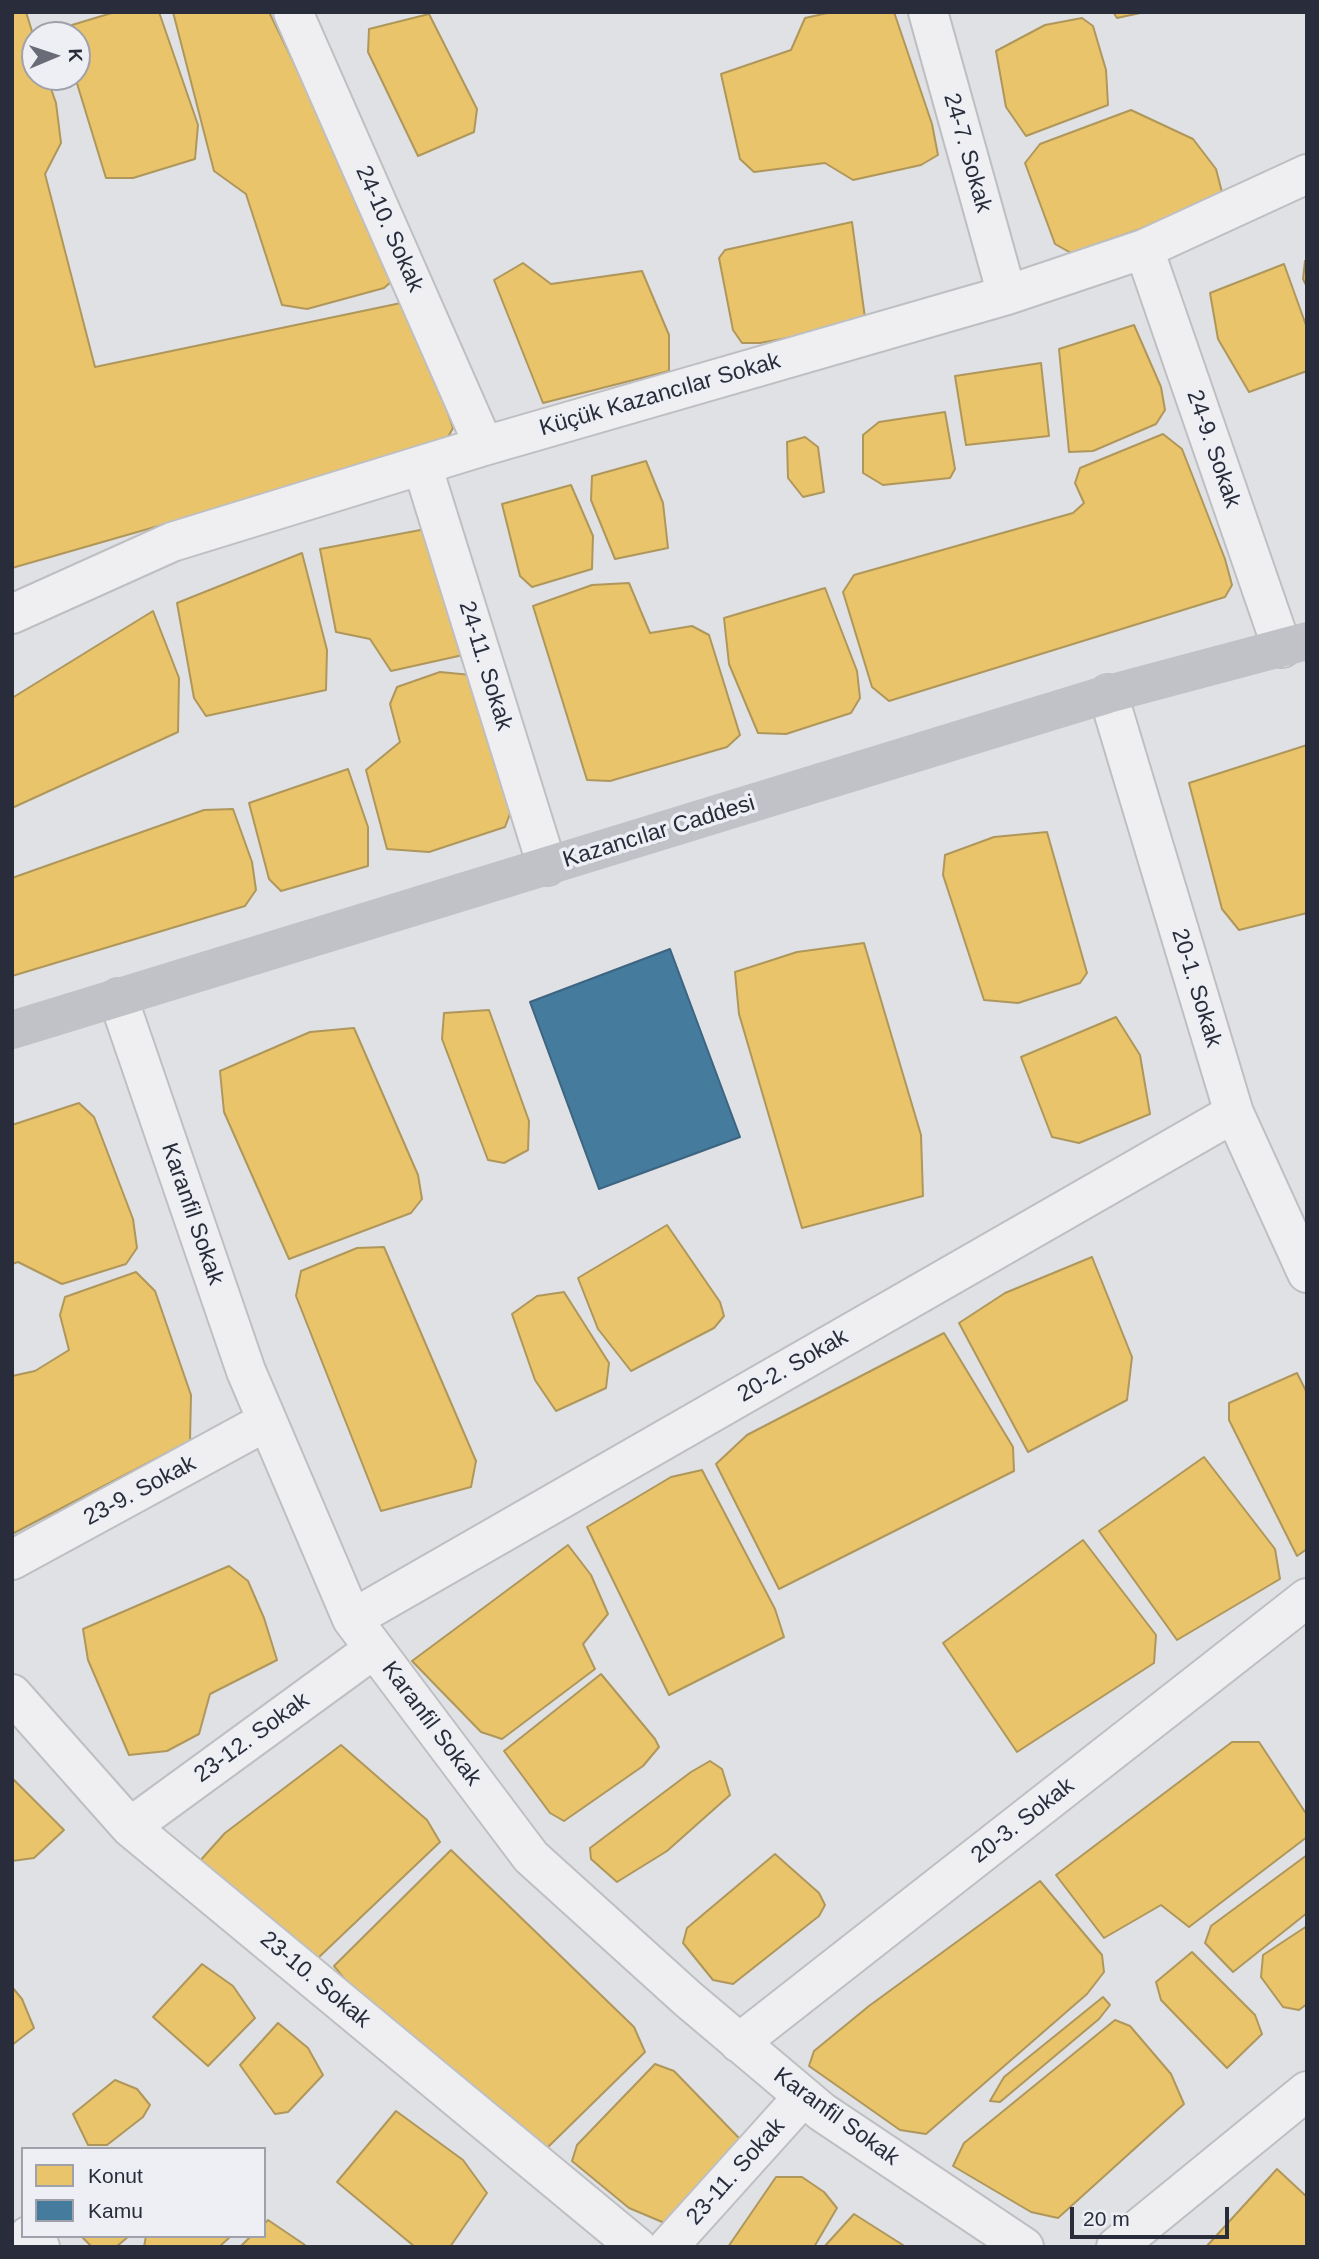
<!DOCTYPE html>
<meta charset="utf-8">
<style>
body{margin:0}
#map{position:relative;width:1319px;height:2259px;overflow:hidden;background:#e0e1e4;font-family:Helvetica,sans-serif}
canvas{display:block}
.frame{position:absolute;inset:0;border:14px solid #292d3b;pointer-events:none}
.legend{position:absolute;left:21px;top:2147px;width:245px;height:91px;box-sizing:border-box;background:#edeff4;border:2px solid #9fa1aa;margin:0;padding:9px 12px;list-style:none;font-size:21px;color:#292d3b}
.legend li{display:flex;align-items:center;gap:14px;height:35px}
.legend b{width:35px;border:2px solid #9fa1aa}
.north{position:absolute;left:21px;top:21px;width:70px;height:70px;box-sizing:border-box;background:#edeff4;border:2px solid #9fa1aa;border-radius:50%;rotate:88deg;font-size:19px;font-weight:700;line-height:28px;text-align:center;color:#292d3b}
.north::after{content:'';display:block;margin:auto;width:24px;height:32px;background:#696c76;clip-path:polygon(50% 0,100% 100%,50% 72%,0 100%)}
.scale{position:absolute;left:1070px;top:2207px;width:159px;height:32px;box-sizing:border-box;border:4px solid #292d3b;border-top:0;padding-left:9px;font-size:21px;line-height:24px;white-space:nowrap;color:#292d3b;-webkit-text-stroke:5px #edeff4;paint-order:stroke}
</style>
<div id="map">
<canvas width="1319" height="2259"></canvas>
<div class="frame"></div>
<ul class="legend">
<li><b style="height:19px;background:#e9c46a"></b>Konut</li>
<li><b style="height:19px;background:#457b9d"></b>Kamu</li>
</ul>
<div class="north">K</div>
<div class="scale">20 m</div>
</div>
<script>
const c = document.querySelector('canvas').getContext('2d');
c.lineJoin = 'round';
function fillPath(path, color) {
  c.fillStyle = color;
  c.fill(path, 'evenodd');
}
function strokePath(path, color, width, dash) {
  c.strokeStyle = color;
  c.lineWidth = width;
  c.lineCap = dash ? 'butt' : 'round';
  c.setLineDash(dash || []);
  c.stroke(path);
}
function drawText(font, color, halo, rows, align = 'center') {
  c.font = font + ' Helvetica,sans-serif';
  c.lineWidth = 7;
  c.setLineDash([]);
  c.textBaseline = 'middle';
  c.strokeStyle = halo;
  c.fillStyle = color;
  for (const [text, x, y, turn = 0] of rows) {
    c.save();
    c.translate(x, y);
    c.rotate((+turn || 0) * Math.PI / 180);
    c.textAlign = isNaN(turn) ? turn : align;
    if (halo) c.strokeText(text, 0, 0);
    c.fillText(text, 0, 0);
    c.restore();
  }
}
const homes = new Path2D(`
 M 17,12 L 26,12 L 35,41 L 35,77 L 47,77 L 56,103 L 61,143 L 45,174 L 95,367 L 401,303 L 443,398 L 453,428 L 444,444 L 12,568 L 12,14 Z
 M 115,12 L 159,12 L 198,125 L 195,159 L 133,178 L 106,178 L 75,77 L 77,77 L 77,35 L 72,35 L 72,25 Z
 M 173,12 L 269,12 L 398,276 L 384,288 L 307,309 L 282,305 L 246,194 L 214,171 Z
 M 832,12 L 894,12 L 932,124 L 938,155 L 921,165 L 853,180 L 825,163 L 754,172 L 740,159 L 721,74 L 791,50 L 805,18 Z
 M 1113,12 L 1145,12 L 1117,18 Z
 M 429,14 L 477,109 L 474,132 L 418,156 L 368,52 L 369,29 Z
 M 1082,18 L 1093,26 L 1106,70 L 1108,105 L 1026,136 L 1006,107 L 996,51 L 1045,25 Z
 M 1131,110 L 1193,139 L 1216,169 L 1224,200 L 1071,253 L 1055,244 L 1025,163 L 1040,144 Z
 M 852,222 L 865,318 L 858,325 L 760,343 L 742,343 L 733,330 L 719,258 L 725,250 Z
 M 1307,260 L 1307,287 L 1303,279 L 1305,261 Z
 M 523,263 L 551,284 L 642,271 L 669,335 L 669,371 L 543,403 L 494,280 Z
 M 1284,264 L 1307,328 L 1307,371 L 1249,392 L 1218,339 L 1210,293 Z
 M 1134,325 L 1161,387 L 1165,410 L 1156,424 L 1093,451 L 1069,452 L 1059,349 Z
 M 1041,363 L 1049,436 L 966,445 L 955,376 Z
 M 945,412 L 955,469 L 950,478 L 883,485 L 863,473 L 863,435 L 879,422 Z
 M 1163,434 L 1182,449 L 1225,559 L 1232,585 L 1225,597 L 889,701 L 872,687 L 843,592 L 854,575 L 1073,513 L 1084,503 L 1075,483 L 1080,468 Z
 M 805,437 L 818,447 L 824,492 L 803,497 L 788,478 L 787,442 Z
 M 646,461 L 663,503 L 668,548 L 615,559 L 591,500 L 592,476 Z
 M 571,485 L 593,536 L 592,569 L 532,587 L 520,576 L 502,504 Z
 M 431,528 L 463,655 L 391,671 L 370,639 L 336,632 L 320,549 Z
 M 302,553 L 327,650 L 326,690 L 206,716 L 194,698 L 177,603 Z
 M 629,583 L 650,633 L 692,626 L 709,635 L 740,735 L 727,747 L 610,781 L 587,780 L 533,606 L 592,585 Z
 M 825,588 L 857,671 L 860,698 L 851,713 L 786,734 L 758,733 L 729,664 L 724,618 Z
 M 153,611 L 179,678 L 178,732 L 12,808 L 12,698 Z
 M 440,672 L 471,675 L 511,811 L 505,827 L 429,852 L 387,849 L 366,770 L 400,742 L 390,704 L 397,687 Z
 M 1307,745 L 1307,913 L 1239,930 L 1222,909 L 1189,783 Z
 M 348,769 L 368,827 L 368,866 L 281,891 L 269,879 L 249,803 Z
 M 233,809 L 252,862 L 256,890 L 245,906 L 12,976 L 12,878 L 204,810 Z
 M 1047,832 L 1087,973 L 1080,983 L 1018,1003 L 984,1000 L 943,875 L 945,855 L 994,837 Z
 M 864,943 L 921,1135 L 923,1196 L 802,1228 L 739,1014 L 735,972 L 797,952 Z
 M 489,1010 L 529,1121 L 528,1150 L 504,1163 L 488,1160 L 442,1039 L 444,1013 Z
 M 1116,1017 L 1140,1055 L 1150,1114 L 1079,1143 L 1052,1137 L 1021,1057 Z
 M 354,1028 L 418,1175 L 422,1199 L 411,1213 L 289,1259 L 224,1112 L 220,1071 L 310,1032 Z
 M 79,1103 L 94,1117 L 133,1219 L 137,1248 L 126,1264 L 62,1284 L 18,1262 L 12,1264 L 12,1125 Z
 M 667,1225 L 720,1302 L 724,1316 L 714,1328 L 631,1371 L 598,1329 L 578,1278 Z
 M 384,1247 L 476,1461 L 471,1487 L 381,1511 L 296,1296 L 301,1271 L 357,1248 Z
 M 1092,1257 L 1132,1357 L 1127,1400 L 1028,1452 L 959,1323 L 1005,1293 Z
 M 136,1272 L 155,1291 L 191,1395 L 190,1441 L 12,1534 L 12,1376 L 35,1371 L 69,1350 L 60,1315 L 65,1297 Z
 M 564,1292 L 609,1363 L 606,1388 L 556,1411 L 535,1380 L 512,1314 L 537,1296 Z
 M 944,1333 L 1013,1447 L 1014,1471 L 779,1589 L 716,1464 L 747,1435 Z
 M 1297,1373 L 1307,1393 L 1307,1549 L 1297,1556 L 1229,1420 L 1229,1403 Z
 M 1204,1457 L 1275,1549 L 1280,1579 L 1177,1640 L 1099,1531 Z
 M 702,1470 L 775,1609 L 784,1637 L 669,1695 L 587,1527 L 671,1477 Z
 M 1083,1540 L 1156,1635 L 1154,1663 L 1017,1752 L 943,1643 Z
 M 568,1545 L 591,1575 L 608,1614 L 583,1644 L 595,1669 L 502,1739 L 481,1732 L 412,1661 Z
 M 229,1566 L 248,1581 L 264,1618 L 277,1660 L 210,1694 L 199,1734 L 167,1751 L 129,1755 L 88,1660 L 83,1629 Z
 M 601,1674 L 655,1739 L 659,1747 L 643,1766 L 564,1821 L 550,1813 L 504,1751 Z
 M 1232,1742 L 1259,1742 L 1307,1815 L 1307,1837 L 1189,1927 L 1161,1905 L 1104,1938 L 1056,1875 Z
 M 341,1745 L 427,1820 L 440,1842 L 318,1958 L 198,1863 L 225,1833 Z
 M 710,1761 L 722,1769 L 730,1795 L 667,1851 L 617,1882 L 591,1859 L 590,1848 L 691,1772 Z
 M 12,1778 L 64,1830 L 34,1858 L 12,1861 Z
 M 451,1850 L 634,2027 L 645,2052 L 547,2148 L 363,2002 L 334,1966 Z
 M 775,1854 L 819,1893 L 825,1905 L 819,1916 L 733,1984 L 713,1980 L 683,1943 L 687,1928 Z
 M 1307,1855 L 1307,1913 L 1233,1972 L 1205,1943 L 1211,1926 Z
 M 1040,1881 L 1102,1955 L 1104,1972 L 1087,1994 L 926,2134 L 900,2130 L 809,2066 L 814,2051 L 869,2006 Z
 M 1307,1926 L 1307,2004 L 1299,2010 L 1283,2007 L 1261,1977 L 1263,1955 Z
 M 1192,1952 L 1255,2015 L 1262,2034 L 1227,2068 L 1161,2000 L 1156,1982 Z
 M 202,1964 L 233,1986 L 255,2018 L 208,2066 L 153,2017 Z
 M 12,1987 L 22,1999 L 34,2028 L 12,2045 Z
 M 1103,1997 L 1110,2005 L 1099,2019 L 1000,2102 L 990,2101 L 1004,2077 Z
 M 1115,2020 L 1130,2026 L 1171,2074 L 1184,2104 L 1058,2218 L 1031,2212 L 953,2166 L 964,2143 Z
 M 278,2023 L 308,2048 L 323,2075 L 288,2112 L 275,2114 L 240,2065 Z
 M 655,2064 L 674,2071 L 739,2138 L 744,2150 L 667,2224 L 629,2208 L 572,2161 L 577,2145 Z
 M 115,2080 L 137,2089 L 150,2105 L 143,2117 L 107,2145 L 88,2145 L 73,2114 Z
 M 396,2111 L 463,2160 L 487,2193 L 450,2247 L 415,2247 L 337,2182 Z
 M 1277,2169 L 1307,2197 L 1307,2247 L 1206,2247 Z
 M 776,2177 L 802,2177 L 824,2192 L 837,2208 L 814,2247 L 728,2247 Z
 M 854,2214 L 906,2247 L 824,2247 Z
 M 268,2220 L 305,2245 L 306,2247 L 240,2247 L 251,2236 L 264,2236 L 264,2224 Z
 M 81,2236 L 129,2236 L 116,2247 L 92,2247 Z
 M 146,2236 L 231,2236 L 219,2247 L 144,2247 Z`);
fillPath(homes, '#e9c46a');
strokePath(homes, '#af975c', 2);
const public = new Path2D(`
 M 670,949 L 740,1137 L 599,1189 L 530,1002 Z`);
fillPath(public, '#457b9d');
strokePath(public, '#3d6480', 2);
const street = new Path2D(`
 M 293,12 L 484,446
 M 928,12 L 1007,295
 M 1144,249 L 1282,648
 M 422,465 L 547,866
 M 12,614 L 172,542 L 484,446 L 1007,295 L 1144,249 L 1307,174
 M 1108,694 L 1234,1113 L 1307,1273
 M 118,998 L 246,1371 L 352,1619 L 531,1857 L 688,1999 L 822,2112 L 1024,2247
 M 12,1560 L 267,1421
 M 352,1619 L 1234,1113
 M 12,1694 L 130,1827 L 637,2247
 M 130,1827 L 374,1649
 M 739,2043 L 1307,1598
 M 28,2236 L 40,2247
 M 668,2247 L 803,2097
 M 1116,2247 L 1307,2091`);
strokePath(street, '#bebfc2', 42);
strokePath(street, '#efeff1', 38);
strokePath(new Path2D(`
 M 12,1030 L 1108,694 L 1307,641`), '#c1c2c7', 38);
drawText('23px', '#292d3b', '#edeff4', [
 ["24-7. Sokak",967,153,74],
 ["24-10. Sokak",389,229,66],
 ["Küçük Kazancılar Sokak",660,395,-16],
 ["24-9. Sokak",1213,449,71],
 ["24-11. Sokak",485,666,73],
 ["Kazancılar Caddesi",659,832,-17],
 ["20-1. Sokak",1196,988,73],
 ["Karanfil Sokak",192,1214,71],
 ["20-2. Sokak",793,1366,-30],
 ["23-9. Sokak",140,1491,-28],
 ["Karanfil Sokak",431,1724,53],
 ["23-12. Sokak",252,1738,-36],
 ["20-3. Sokak",1023,1821,-38],
 ["23-10. Sokak",315,1980,40],
 ["Karanfil Sokak",836,2117,36],
 ["23-11. Sokak",736,2172,-48]
]);
</script>
